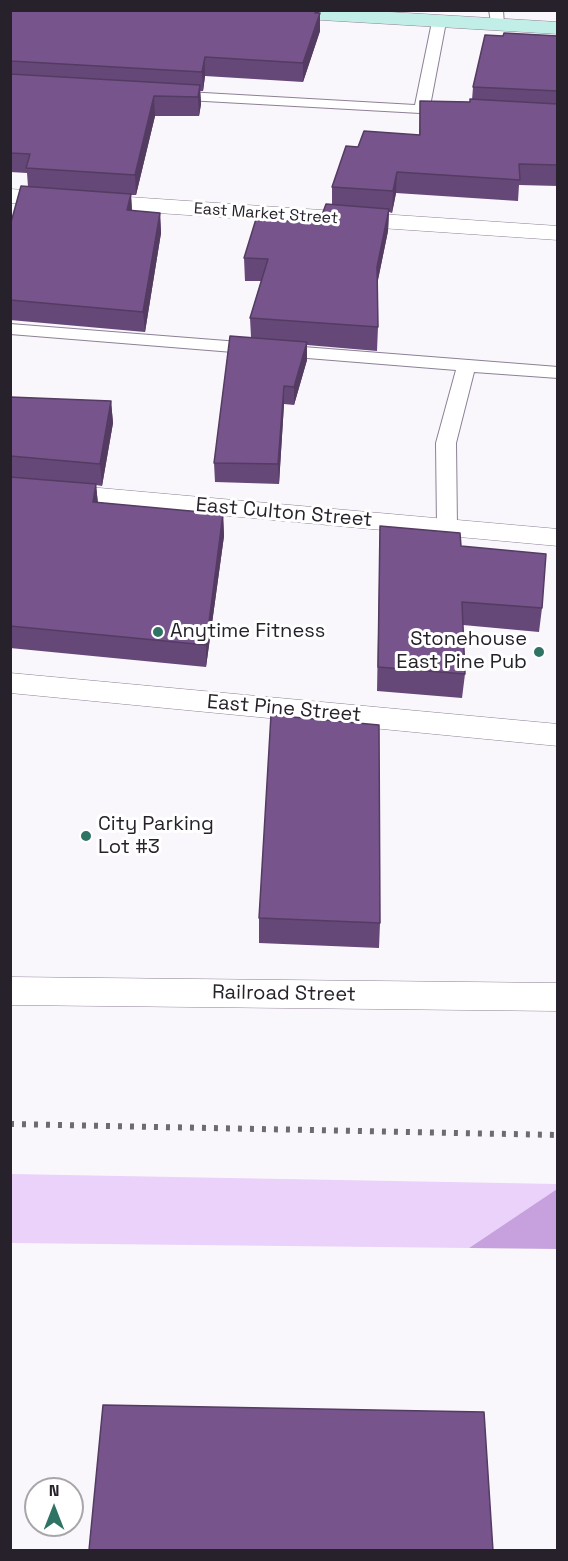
<!DOCTYPE html>
<style>
body{margin:0}
#map{position:relative;width:568px;height:1561px;overflow:hidden;background:#faf7fc;font-family:"Space Grotesk",sans-serif}
canvas{display:block}
.frame{position:absolute;inset:0;border:12px solid #26212a;pointer-events:none}
.north{position:absolute;left:24px;top:1477px;width:60px;height:60px;box-sizing:border-box;background:#fff;border:2px solid #a8a6aa;border-radius:50%;rotate:0deg;font-size:16px;font-weight:700;line-height:24px;text-align:center;color:#26212a}
.north::after{content:'';display:block;margin:auto;width:21px;height:27px;background:#2f7365;clip-path:polygon(50% 0,100% 100%,50% 72%,0 100%)}
</style>
<div id="map">
<canvas width="568" height="1561"></canvas>
<div class="frame"></div>
<div class="north">N</div>
</div>
<script>
const c = document.querySelector('canvas').getContext('2d');
c.lineJoin = 'round';
function fillPath(path, color) {
  c.fillStyle = color;
  c.fill(path, 'evenodd');
}
function strokePath(path, color, width, dash) {
  c.strokeStyle = color;
  c.lineWidth = width;
  c.lineCap = dash ? 'butt' : 'round';
  c.setLineDash(dash || []);
  c.stroke(path);
}
function drawText(font, color, halo, rows, align = 'center') {
  c.font = font + ' "Space Grotesk",sans-serif';
  c.lineWidth = 6;
  c.setLineDash([]);
  c.textBaseline = 'middle';
  c.strokeStyle = halo;
  c.fillStyle = color;
  for (const [text, x, y, turn = 0] of rows) {
    c.save();
    c.translate(x, y);
    c.rotate((+turn || 0) * Math.PI / 180);
    c.textAlign = isNaN(turn) ? turn : align;
    if (halo) c.strokeText(text, 0, 0);
    c.fillText(text, 0, 0);
    c.restore();
  }
}
fillPath(new Path2D(`
 M 11,1174 L 557,1184 L 557,1189 L 469,1248 L 11,1243 Z`), '#ead2fa');
fillPath(new Path2D(`
 M 557,1189 L 557,1249 L 469,1248 Z`), '#c6a1de');
const service = new Path2D(`
 M 489,10 L 503,10 L 504,25 L 502,28 L 492,28 Z
 M 439,18 L 446,22 L 430,106 L 456,109 L 458,112 L 456,115 L 169,99 L 162,95 L 169,91 L 415,105 L 432,22 Z
 M 10,324 L 558,367 L 558,378 L 474,372 L 456,443 L 457,527 L 454,531 L 447,533 L 440,531 L 437,527 L 436,443 L 456,370 L 10,334 Z`);
const minor = new Path2D(`
 M 10,189 L 558,226 L 558,240 L 10,203 Z
 M 10,480 L 558,529 L 558,546 L 10,496 Z
 M 10,673 L 558,724 L 558,746 L 10,693 Z
 M 10,977 L 558,983 L 558,1011 L 10,1005 Z`);
const secondary = new Path2D(`
 M 244,10 L 356,10 L 558,22 L 558,34 L 253,16 L 246,14 Z`);
strokePath(service, '#8d8096', 2);
strokePath(minor, '#8d8096', 1);
strokePath(secondary, '#8d8096', 1);
fillPath(service, '#fff');
fillPath(minor, '#fff');
fillPath(secondary, '#c1eee6');
strokePath(new Path2D(`
 M 10,1124 L 558,1135`), '#6e6a72', 6, [4, 8]);
fillPath(new Path2D(`
 M 10,10 L 319,10 L 320,31 L 303,82 L 205,76 L 203,91 L 200,91 L 201,104 L 199,116 L 155,116 L 136,195 L 131,195 L 132,211 L 160,213 L 161,233 L 145,332 L 10,320 L 10,226 L 28,187 L 27,173 L 10,172 Z
 M 503,36 L 558,36 L 558,186 L 519,185 L 518,201 L 396,193 L 392,213 L 389,212 L 388,231 L 377,284 L 378,327 L 377,351 L 307,345 L 307,360 L 294,405 L 284,404 L 279,484 L 215,482 L 214,463 L 251,337 L 250,318 L 261,281 L 245,281 L 244,258 L 319,223 L 332,205 L 332,187 L 358,147 L 419,135 L 420,101 L 470,102 L 472,100 L 473,87 Z
 M 10,397 L 111,401 L 113,423 L 102,486 L 96,485 L 98,503 L 223,514 L 224,536 L 206,667 L 10,648 Z
 M 380,526 L 461,546 L 542,608 L 539,632 L 463,625 L 465,674 L 462,698 L 377,691 Z
 M 259,918 L 380,923 L 379,948 L 259,943 Z`), '#664878');
fillPath(new Path2D(`
 M 316,10 L 319,10 L 319,17 L 320,13 L 320,31 L 303,82 L 303,63 Z
 M 205,57 L 205,76 L 203,91 L 202,72 Z
 M 200,85 L 201,104 L 199,116 L 198,97 Z
 M 154,96 L 155,116 L 136,195 L 135,175 Z
 M 397,172 L 396,193 L 392,213 L 393,191 Z
 M 131,194 L 132,213 L 127,210 Z
 M 389,209 L 388,231 L 376,290 L 377,267 Z
 M 160,213 L 161,233 L 145,332 L 143,312 Z
 M 307,342 L 307,360 L 294,405 L 294,387 Z
 M 284,386 L 284,404 L 279,484 L 278,464 Z
 M 111,401 L 113,423 L 102,486 L 100,464 Z
 M 96,484 L 98,506 L 93,502 Z
 M 223,514 L 224,536 L 206,667 L 206,645 Z`), '#533b62');
const building = new Path2D(`
 M 10,10 L 316,10 L 315,13 L 320,13 L 303,63 L 205,57 L 202,72 L 10,61 Z
 M 504,33 L 558,36 L 558,91 L 473,87 L 485,35 L 503,36 Z
 M 10,74 L 200,85 L 198,97 L 154,96 L 135,175 L 26,168 L 30,154 L 10,153 Z
 M 470,99 L 558,104 L 558,165 L 519,164 L 520,180 L 397,172 L 393,191 L 332,187 L 346,146 L 358,147 L 364,131 L 420,135 L 420,101 L 470,102 Z
 M 21,186 L 131,194 L 127,210 L 160,213 L 143,312 L 10,300 L 10,226 Z
 M 326,204 L 389,209 L 377,267 L 378,327 L 250,318 L 268,259 L 244,258 L 256,219 L 319,223 Z
 M 230,336 L 307,342 L 294,387 L 284,386 L 278,464 L 214,463 Z
 M 10,397 L 111,401 L 100,464 L 10,456 Z
 M 10,477 L 96,484 L 93,502 L 223,514 L 206,645 L 10,626 Z
 M 380,526 L 460,533 L 461,546 L 546,554 L 542,608 L 462,602 L 465,674 L 378,667 Z
 M 271,715 L 379,725 L 380,923 L 259,918 Z
 M 103,1405 L 484,1412 L 493,1551 L 89,1550 Z`);
fillPath(building, '#77548c');
strokePath(building, '#533b62', 1.5);
for (const [x, y, r, color] of [
 [158,632,6,"#2f7365"],
 [539,652,6,"#2f7365"],
 [86,836,6,"#2f7365"]
]) {
  const dot = new Path2D();
  dot.arc(x, y, r, 0, 2 * Math.PI);
  c.fillStyle = color;
  c.fill(dot);
  strokePath(dot, '#fff', 2);
}
drawText('16px', '#26212a', '#fff', [
 ["East Market Street",266,214,4]
]);
drawText('20px', '#26212a', '#fff', [
 ["East Culton Street",284,513,5],
 ["East Pine Street",284,709,5],
 ["Railroad Street",284,994,1]
]);
drawText('20px', '#26212a', '#fff', [
 ["Anytime Fitness",170,632],
 ["Stonehouse",527,640,"right"],
 ["East Pine Pub",527,663,"right"],
 ["City Parking",98,825],
 ["Lot #3",98,848]
], 'left');
</script>
